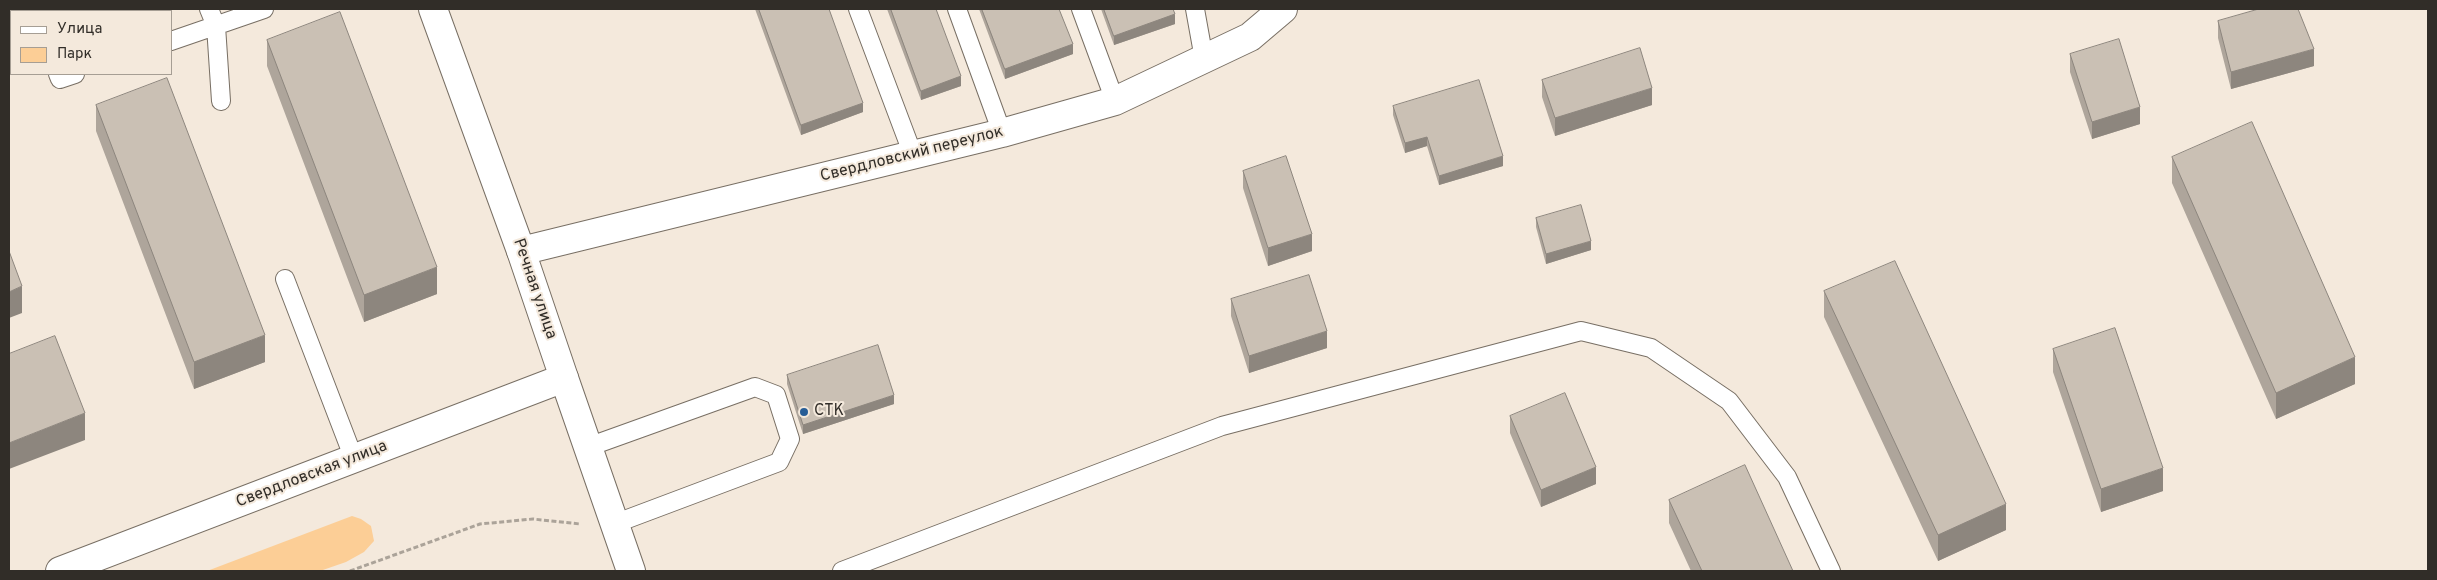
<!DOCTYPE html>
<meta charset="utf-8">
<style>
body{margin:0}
#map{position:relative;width:2437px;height:580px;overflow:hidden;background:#f4e9dc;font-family:Overpass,sans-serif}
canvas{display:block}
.frame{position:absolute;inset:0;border:10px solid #312d28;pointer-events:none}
.legend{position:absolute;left:10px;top:10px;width:162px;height:65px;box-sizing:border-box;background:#f4e9dc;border:1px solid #a69e94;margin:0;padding:6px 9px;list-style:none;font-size:15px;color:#312d28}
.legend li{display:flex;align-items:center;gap:10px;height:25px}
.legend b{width:25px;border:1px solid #a69e94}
</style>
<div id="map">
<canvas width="2437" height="580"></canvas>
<div class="frame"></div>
<ul class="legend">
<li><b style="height:6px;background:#fff"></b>Улица</li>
<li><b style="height:14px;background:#fcce96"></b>Парк</li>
</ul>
</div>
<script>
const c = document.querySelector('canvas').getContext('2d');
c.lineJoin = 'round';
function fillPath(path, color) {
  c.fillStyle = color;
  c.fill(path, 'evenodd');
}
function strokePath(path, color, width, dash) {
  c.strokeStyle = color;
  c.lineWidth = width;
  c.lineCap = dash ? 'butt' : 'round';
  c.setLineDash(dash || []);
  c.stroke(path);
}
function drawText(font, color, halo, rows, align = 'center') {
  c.font = font + ' Overpass,sans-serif';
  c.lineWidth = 4;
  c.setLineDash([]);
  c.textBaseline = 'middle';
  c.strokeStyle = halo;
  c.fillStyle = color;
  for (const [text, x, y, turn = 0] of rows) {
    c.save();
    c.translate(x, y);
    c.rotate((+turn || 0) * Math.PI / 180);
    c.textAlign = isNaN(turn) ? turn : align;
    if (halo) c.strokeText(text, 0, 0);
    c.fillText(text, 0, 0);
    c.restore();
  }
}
fillPath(new Path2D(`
 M 352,516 L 361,519 L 371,526 L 374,541 L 364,552 L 346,562 L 320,571 L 207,571 Z`), '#fcce96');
const lane = new Path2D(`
 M 34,9 L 35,11
 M 209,9 L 216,26 L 221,101
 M 858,9 L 913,155
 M 957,9 L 1002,133
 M 1081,9 L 1115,101
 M 1195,9 L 1204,59
 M 171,41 L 264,9
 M 58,74 L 60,79 L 75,74
 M 285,279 L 354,459
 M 588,447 L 755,387 L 776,395 L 790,439 L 779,462 L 614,524
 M 842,571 L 1222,426 L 1581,331 L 1651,348 L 1729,401 L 1787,477 L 1831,571`);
const street = new Path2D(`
 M 521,251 L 1002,133 L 1115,101 L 1250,37 L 1283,9
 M 564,378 L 631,571`);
const secondary = new Path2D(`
 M 60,571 L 564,378 L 521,251 L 433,9`);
strokePath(lane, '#786f64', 20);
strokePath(street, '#786f64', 30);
strokePath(secondary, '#786f64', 30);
strokePath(new Path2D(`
 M 350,571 L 480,524 L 533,519 L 580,524`), '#aba399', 3, [5, 2.5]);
strokePath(lane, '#fff', 18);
strokePath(street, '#fff', 28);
strokePath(secondary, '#fff', 28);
fillPath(new Path2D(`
 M 755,9 L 829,9 L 863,112 L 801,135 Z
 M 887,9 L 936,9 L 961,86 L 921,100 Z
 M 979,9 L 1059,9 L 1073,54 L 1005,79 Z
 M 1101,9 L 1173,9 L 1175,24 L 1114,45 Z
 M 2218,21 L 2314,66 L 2231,89 L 2218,38 Z
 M 267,40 L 437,294 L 364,322 L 267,66 Z
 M 2070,54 L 2140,124 L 2092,139 L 2070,72 Z
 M 1542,80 L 1652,105 L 1555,136 L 1542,97 Z
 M 96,105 L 265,362 L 194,389 L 96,131 Z
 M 1393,106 L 1503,166 L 1439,185 L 1427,146 L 1405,153 L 1393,115 Z
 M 2172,157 L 2355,384 L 2276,419 L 2172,183 Z
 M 1243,171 L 1312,251 L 1268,266 L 1243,188 Z
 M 1536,218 L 1591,250 L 1546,264 L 1536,227 Z
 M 1824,291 L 2006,530 L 1938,561 L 1824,317 Z
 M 1231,299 L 1327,348 L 1249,373 L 1231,316 Z
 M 2053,349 L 2163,491 L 2101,512 L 2053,372 Z
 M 787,375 L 894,404 L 803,434 L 787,384 Z
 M 1510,416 L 1596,484 L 1541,507 L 1510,433 Z
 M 1669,500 L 1793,571 L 1691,571 L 1669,523 Z`), '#aea59b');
fillPath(new Path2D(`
 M 1175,14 L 1175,24 L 1114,45 L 1114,36 Z
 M 1073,44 L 1073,54 L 1005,79 L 1005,69 Z
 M 2314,49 L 2314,66 L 2231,89 L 2231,72 Z
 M 961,76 L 961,86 L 921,100 L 921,91 Z
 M 1652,88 L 1652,105 L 1555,136 L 1555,118 Z
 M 863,103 L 863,112 L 801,135 L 801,125 Z
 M 2140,107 L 2140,124 L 2092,139 L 2092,122 Z
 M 1427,137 L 1427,146 L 1405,153 L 1405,143 Z
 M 1503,156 L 1503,166 L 1439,185 L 1439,176 Z
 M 1312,234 L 1312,251 L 1268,266 L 1268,248 Z
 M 1591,241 L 1591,250 L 1546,264 L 1546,254 Z
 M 437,267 L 437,294 L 364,322 L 364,295 Z
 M 22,286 L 22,313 L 9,318 L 9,292 Z
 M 1327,331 L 1327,348 L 1249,373 L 1249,356 Z
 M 265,335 L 265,362 L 194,389 L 194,362 Z
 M 2355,357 L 2355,384 L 2276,419 L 2276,393 Z
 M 894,395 L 894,404 L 803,434 L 803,425 Z
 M 85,413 L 85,440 L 9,469 L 9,443 Z
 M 1596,467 L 1596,484 L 1541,507 L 1541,490 Z
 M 2163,468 L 2163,491 L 2101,512 L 2101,489 Z
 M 2006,504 L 2006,530 L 1938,561 L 1938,535 Z`), '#8d867e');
const building = new Path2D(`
 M 759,9 L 829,9 L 863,103 L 801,125 Z
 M 891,9 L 936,9 L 961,76 L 921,91 Z
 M 982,9 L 1059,9 L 1073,44 L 1005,69 Z
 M 1104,9 L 1173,9 L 1175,14 L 1114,36 Z
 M 2259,9 L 2298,9 L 2314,49 L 2231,72 L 2218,21 Z
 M 340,12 L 437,267 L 364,295 L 267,40 Z
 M 2119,39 L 2140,107 L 2092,122 L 2070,54 Z
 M 1640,48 L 1652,88 L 1555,118 L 1542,80 Z
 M 167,78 L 265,335 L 194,362 L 96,105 Z
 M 1479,80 L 1503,156 L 1439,176 L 1427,137 L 1405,143 L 1393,106 Z
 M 2252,122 L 2355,357 L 2276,393 L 2172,157 Z
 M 1286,156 L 1312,234 L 1268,248 L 1243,171 Z
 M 1581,205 L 1591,241 L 1546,254 L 1536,218 Z
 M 9,251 L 22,286 L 9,292 Z
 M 1895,261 L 2006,504 L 1938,535 L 1824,291 Z
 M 1309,275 L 1327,331 L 1249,356 L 1231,299 Z
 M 2115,328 L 2163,468 L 2101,489 L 2053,349 Z
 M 55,336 L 85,413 L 9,443 L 9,354 Z
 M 878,345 L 894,395 L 803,425 L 787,375 Z
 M 1565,393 L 1596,467 L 1541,490 L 1510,416 Z
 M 1745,465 L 1793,571 L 1702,571 L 1669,500 Z`);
fillPath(building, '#cac0b4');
strokePath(building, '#8d867e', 1);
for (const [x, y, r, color] of [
 [804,412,5,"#275d96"]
]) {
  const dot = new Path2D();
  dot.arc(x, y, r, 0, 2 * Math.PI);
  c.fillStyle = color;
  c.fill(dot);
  strokePath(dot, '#f4e9dc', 2);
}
drawText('16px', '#312d28', '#f4e9dc', [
 ["Свердловский переулок",912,155,-14],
 ["Речная улица",534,289,71],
 ["Свердловская улица",312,475,-21]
]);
drawText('16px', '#312d28', '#f4e9dc', [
 ["СТК",814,412]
], 'left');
</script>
